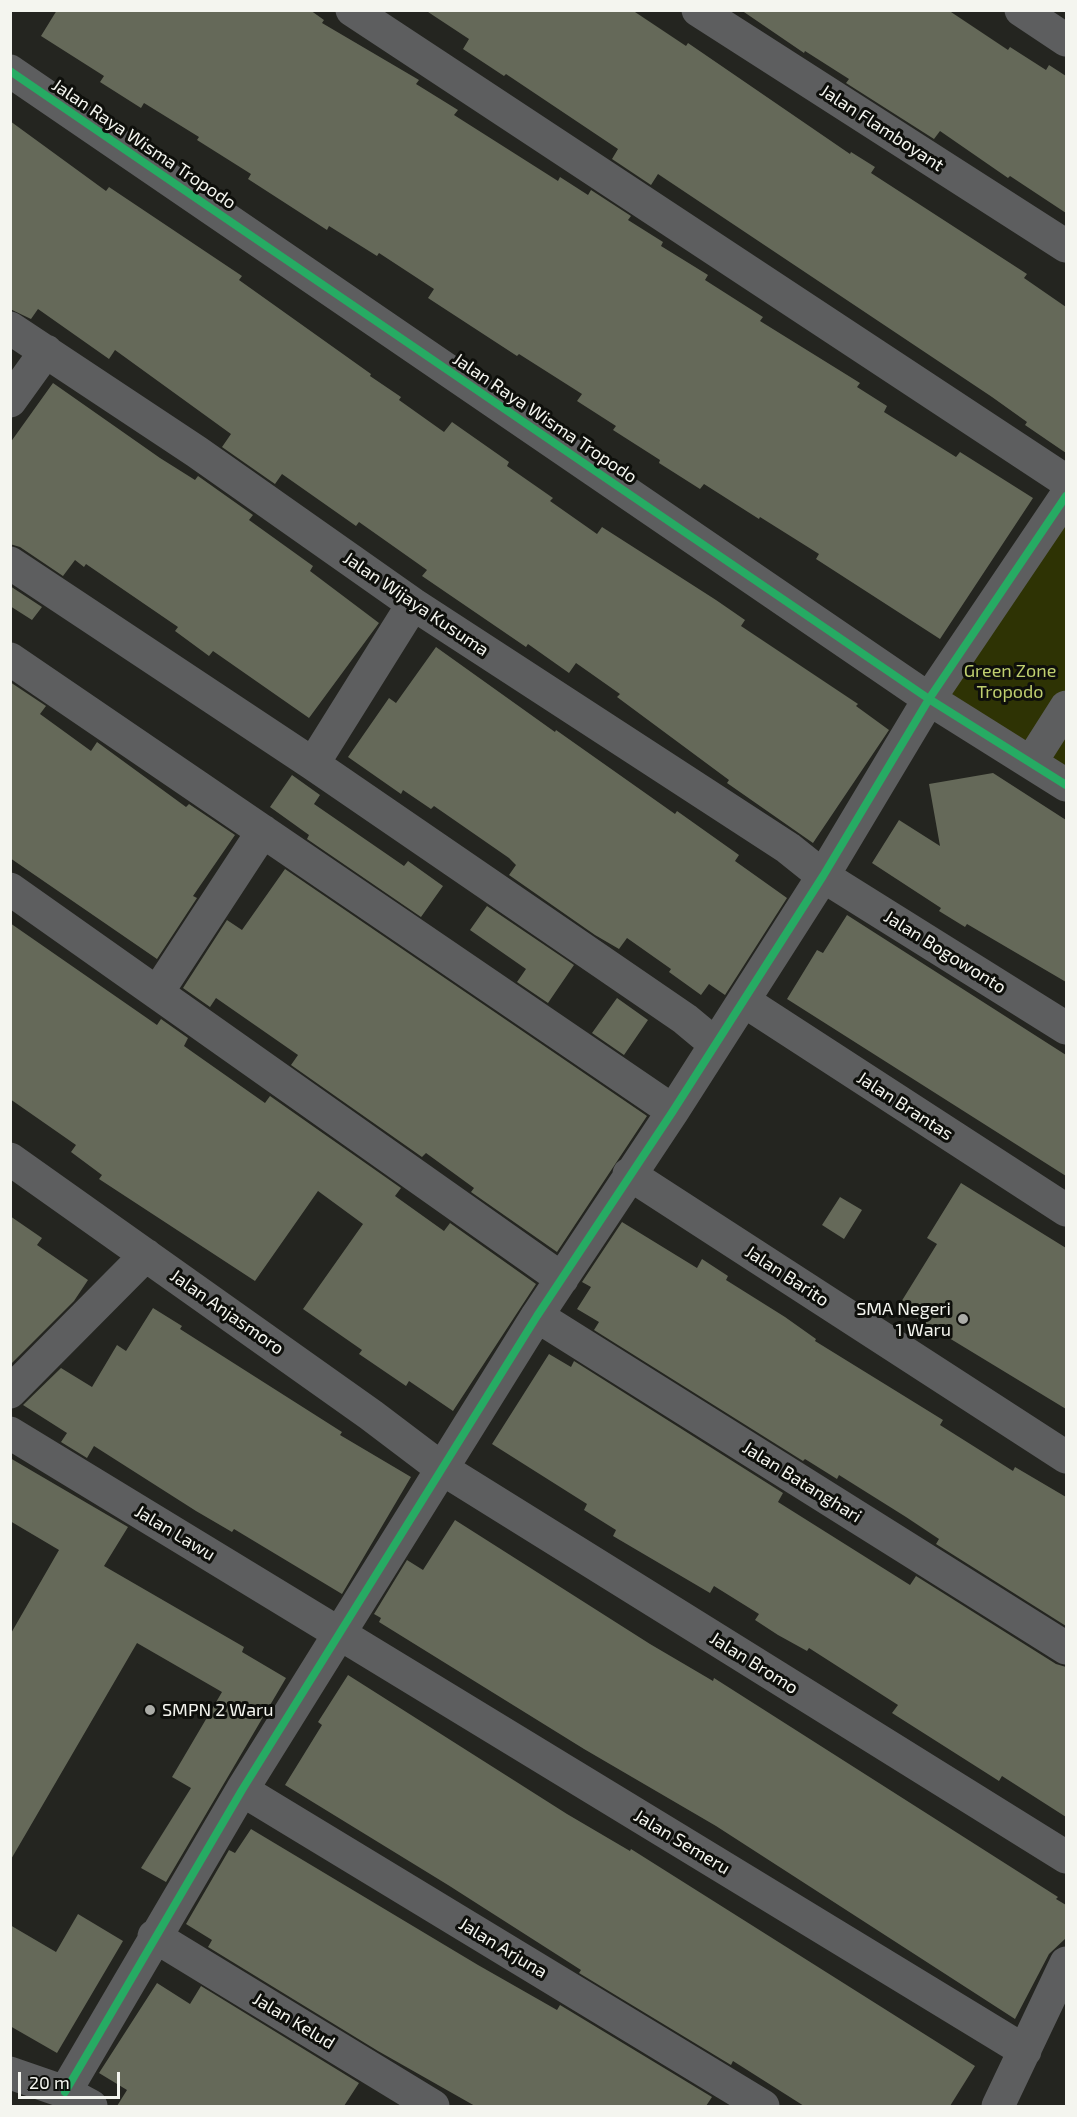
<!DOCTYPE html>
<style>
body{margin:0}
#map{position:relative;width:1077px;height:2117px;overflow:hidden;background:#242520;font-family:"Exo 2",sans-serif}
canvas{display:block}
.frame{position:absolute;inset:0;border:12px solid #f4f5ef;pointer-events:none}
.scale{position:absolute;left:18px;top:2072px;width:102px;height:27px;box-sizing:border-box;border:3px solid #f4f5ef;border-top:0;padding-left:8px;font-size:18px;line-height:21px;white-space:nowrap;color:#f4f5ef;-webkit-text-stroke:4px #0e0f0b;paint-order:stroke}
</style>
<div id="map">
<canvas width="1077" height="2117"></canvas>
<div class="frame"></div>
<div class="scale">20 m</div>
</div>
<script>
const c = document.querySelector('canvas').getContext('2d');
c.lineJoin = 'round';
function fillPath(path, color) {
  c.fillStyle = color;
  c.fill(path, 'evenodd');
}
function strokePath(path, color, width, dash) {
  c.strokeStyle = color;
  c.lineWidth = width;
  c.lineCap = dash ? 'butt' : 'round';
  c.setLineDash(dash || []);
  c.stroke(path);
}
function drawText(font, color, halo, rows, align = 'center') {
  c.font = font + ' "Exo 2",sans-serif';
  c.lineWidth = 6;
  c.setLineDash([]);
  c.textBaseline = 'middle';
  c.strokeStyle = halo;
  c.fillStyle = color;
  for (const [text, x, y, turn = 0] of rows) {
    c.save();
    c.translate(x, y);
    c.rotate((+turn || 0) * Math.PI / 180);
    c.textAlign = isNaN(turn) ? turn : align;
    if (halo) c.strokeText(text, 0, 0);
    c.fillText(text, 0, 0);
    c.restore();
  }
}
fillPath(new Path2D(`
 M 1066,496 L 1066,785 L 929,699 Z`), '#2e3304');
fillPath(new Path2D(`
 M 57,10 L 310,10 L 324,20 L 322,23 L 419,80 L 416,84 L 458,110 L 454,115 L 558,181 L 560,177 L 588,195 L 591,190 L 631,216 L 628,220 L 663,242 L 661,246 L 708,275 L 705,280 L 763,317 L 760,321 L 860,383 L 857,387 L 887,406 L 884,412 L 956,457 L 960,452 L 1033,498 L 940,639 L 816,559 L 819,554 L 760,517 L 759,519 L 704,484 L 700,489 L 659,463 L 660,460 L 613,430 L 616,426 L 577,401 L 582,394 L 519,354 L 517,356 L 428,298 L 434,289 L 379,253 L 377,256 L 329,226 L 327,230 L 248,179 L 251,174 L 197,140 L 199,137 L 144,103 L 141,108 L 100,82 L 104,76 L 41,36 Z
 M 425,10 L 632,10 L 686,46 L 688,43 L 850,154 L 851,152 L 875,167 L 871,173 L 1027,274 L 1024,278 L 1066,307 L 1066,453 L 1025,425 L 1027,422 L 992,397 L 658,174 L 651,185 L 612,159 L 618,149 L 506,74 L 504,76 L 463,49 L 469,39 Z
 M 741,10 L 948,10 L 1008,50 L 1010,47 L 1046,70 L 1049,65 L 1066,76 L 1066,213 L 1010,176 L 1008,178 L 940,131 L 934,139 L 846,83 L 849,79 L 805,51 L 804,53 Z
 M 10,121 L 106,191 L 109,187 L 242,276 L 239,280 L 371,374 L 370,376 L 401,397 L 399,400 L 444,432 L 452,422 L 509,462 L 507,466 L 553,498 L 550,501 L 597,534 L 602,527 L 716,600 L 745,620 L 741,626 L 858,704 L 856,706 L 889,730 L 813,843 L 727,783 L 729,780 L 617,697 L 620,694 L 576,663 L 569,673 L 528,644 L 526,647 L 422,576 L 427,570 L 359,522 L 356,526 L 282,474 L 275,484 L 222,447 L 231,434 L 115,350 L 109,359 L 38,309 L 31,319 L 10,309 Z
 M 53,383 L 160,458 L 195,480 L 198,476 L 253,515 L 249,520 L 313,566 L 310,571 L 379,623 L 309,718 L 213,651 L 209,656 L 175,631 L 178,627 L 86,564 L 84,567 L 75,560 L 63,576 L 20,547 L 10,544 L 10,443 Z
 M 10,586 L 42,607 L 32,620 L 10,606 Z
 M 436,647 L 555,732 L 556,730 L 675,814 L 677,811 L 739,855 L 735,861 L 787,898 L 725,995 L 709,984 L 701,995 L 669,972 L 671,969 L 627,938 L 619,949 L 595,935 L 509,875 L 516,865 L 509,858 L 434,806 L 431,809 L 403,790 L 401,794 L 348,757 L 389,698 L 396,703 Z
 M 10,682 L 46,706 L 40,714 L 91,751 L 97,742 L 186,807 L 189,804 L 235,835 L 193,896 L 197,898 L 157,959 L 10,858 Z
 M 993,773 L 1066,820 L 1066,982 L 967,924 L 965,927 L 939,911 L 941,908 L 872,863 L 899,820 L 940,846 L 929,784 Z
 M 292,775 L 320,795 L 314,804 L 404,866 L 408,861 L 443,886 L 421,917 L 307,839 L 309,835 L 270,807 Z
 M 285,869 L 647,1116 L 557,1252 L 471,1192 L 474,1188 L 426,1153 L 422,1157 L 291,1065 L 298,1055 L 216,998 L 210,1007 L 183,988 L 227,920 L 242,930 Z
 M 487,906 L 574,965 L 548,1003 L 517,982 L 526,969 L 470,930 Z
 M 847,915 L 1066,1055 L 1066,1176 L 787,999 L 817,950 L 823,953 Z
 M 10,923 L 157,1025 L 161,1019 L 188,1038 L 184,1046 L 265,1103 L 270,1096 L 401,1188 L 395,1196 L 444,1231 L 450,1223 L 536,1284 L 453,1411 L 409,1381 L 406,1386 L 359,1354 L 362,1350 L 303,1309 L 363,1224 L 318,1191 L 255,1281 L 99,1179 L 102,1175 L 71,1152 L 76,1145 L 10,1099 Z
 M 617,998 L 648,1020 L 624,1055 L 592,1033 Z
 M 961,1183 L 1066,1248 L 1066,1409 L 898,1307 L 937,1244 L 927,1238 Z
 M 840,1197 L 862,1210 L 844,1239 L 822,1225 Z
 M 10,1216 L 42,1238 L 37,1245 L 88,1280 L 74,1301 L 10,1365 Z
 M 622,1222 L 697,1268 L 702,1259 L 728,1276 L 726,1280 L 785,1317 L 816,1339 L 815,1341 L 943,1420 L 940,1425 L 1013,1471 L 1015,1467 L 1066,1497 L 1066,1626 L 936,1544 L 939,1539 L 906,1517 L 839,1475 L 837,1479 L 805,1459 L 803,1461 L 594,1330 L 599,1322 L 577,1309 L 591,1287 L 582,1282 Z
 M 153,1308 L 182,1326 L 180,1329 L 342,1432 L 340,1435 L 411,1477 L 342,1594 L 234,1529 L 232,1532 L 196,1511 L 94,1446 L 87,1458 L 61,1442 L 67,1433 L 23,1405 L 61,1368 L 92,1387 L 117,1345 L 126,1351 Z
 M 549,1354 L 571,1367 L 574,1361 L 783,1493 L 778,1502 L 910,1585 L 916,1576 L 1056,1664 L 1066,1667 L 1066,1817 L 1002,1776 L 999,1781 L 892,1713 L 898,1705 L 809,1648 L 807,1651 L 778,1635 L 755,1620 L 759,1614 L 714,1586 L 710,1593 L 613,1536 L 616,1530 L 584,1510 L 587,1504 L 492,1444 Z
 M 10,1458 L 128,1527 L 104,1566 L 244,1647 L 242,1652 L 286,1678 L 166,1882 L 141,1868 L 191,1788 L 172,1777 L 222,1692 L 137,1643 L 10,1861 L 10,1635 L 59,1550 L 10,1521 Z
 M 455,1520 L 650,1644 L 713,1681 L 714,1678 L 1058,1897 L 1056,1899 L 1066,1905 L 1066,1938 L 1049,1954 L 1015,2019 L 716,1826 L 584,1749 L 379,1622 L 381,1618 L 374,1614 L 407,1560 L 423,1570 Z
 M 348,1675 L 567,1814 L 630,1851 L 631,1849 L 975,2066 L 950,2106 L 804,2106 L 733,2061 L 731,2065 L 579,1973 L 581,1970 L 448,1885 L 285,1785 L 322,1725 L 318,1722 Z
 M 251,1829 L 478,1965 L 557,2010 L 560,2005 L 712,2097 L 706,2106 L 475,2106 L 378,2051 L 208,1947 L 212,1940 L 186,1924 L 229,1850 L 235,1853 Z
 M 78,1914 L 123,1941 L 57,2053 L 10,2026 L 10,1925 L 56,1952 Z
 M 157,1983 L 190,2004 L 201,1986 L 359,2083 L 344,2106 L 117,2106 L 127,2090 L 99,2073 Z`), '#656959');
strokePath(new Path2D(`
 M 352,10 L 1066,481
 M 698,10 L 1066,246
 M 1021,10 L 1066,40
 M 10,71 L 929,699 L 1066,785
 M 10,328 L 197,452 L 413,604 L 788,848 L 823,876 L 1066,1028
 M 10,401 L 46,351
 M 10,563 L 313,764 L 685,1019 L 715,1044
 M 10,659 L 673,1111
 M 1031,762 L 1066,707
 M 313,764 L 413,604
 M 10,889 L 562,1279
 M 157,993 L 263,831
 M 744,1001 L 1066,1210
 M 10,1159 L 371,1415 L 441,1468 L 1066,1857
 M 629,1174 L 1066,1457
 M 537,1316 L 1066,1648
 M 10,1392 L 146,1255
 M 10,1433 L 1025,2051
 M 242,1790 L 763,2106
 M 154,1936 L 433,2106
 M 10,2073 L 65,2092 L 91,2106
 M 65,2092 L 242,1790 L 537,1316 L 673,1111 L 823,876 L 929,699 L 1066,496
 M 998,2106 L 1066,1963`), '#5d5e5f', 33);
strokePath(new Path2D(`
 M 10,71 L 929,699 L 1066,785
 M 65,2092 L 242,1790 L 537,1316 L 673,1111 L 823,876 L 929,699 L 1066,496`), '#26ab63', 8);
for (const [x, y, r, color] of [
 [963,1319,6,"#abaca7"],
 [150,1710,6,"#abaca7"]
]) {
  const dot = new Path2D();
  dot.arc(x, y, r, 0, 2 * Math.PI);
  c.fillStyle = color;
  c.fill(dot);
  strokePath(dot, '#0e0f0b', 2);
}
drawText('18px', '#f4f5ef', '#0e0f0b', [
 ["Jalan Flamboyant",882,128,33],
 ["Jalan Raya Wisma Tropodo",144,144,34],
 ["Jalan Raya Wisma Tropodo",545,418,34],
 ["Jalan Wijaya Kusuma",416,604,34],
 ["Jalan Bogowonto",945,952,32],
 ["Jalan Brantas",905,1106,33],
 ["Jalan Barito",787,1276,33],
 ["Jalan Anjasmoro",227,1312,35],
 ["Jalan Batanghari",802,1482,32],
 ["Jalan Lawu",175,1533,31],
 ["Jalan Bromo",754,1663,32],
 ["Jalan Semeru",682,1842,31],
 ["Jalan Arjuna",503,1948,31],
 ["Jalan Kelud",294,2021,31]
]);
drawText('18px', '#bfcf6f', '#0e0f0b', [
 ["Green Zone",1010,671],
 ["Tropodo",1010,692]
]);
drawText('18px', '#f4f5ef', '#0e0f0b', [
 ["SMA Negeri",951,1309],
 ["1 Waru",951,1330],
 ["SMPN 2 Waru",162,1710,"left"]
], 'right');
</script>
